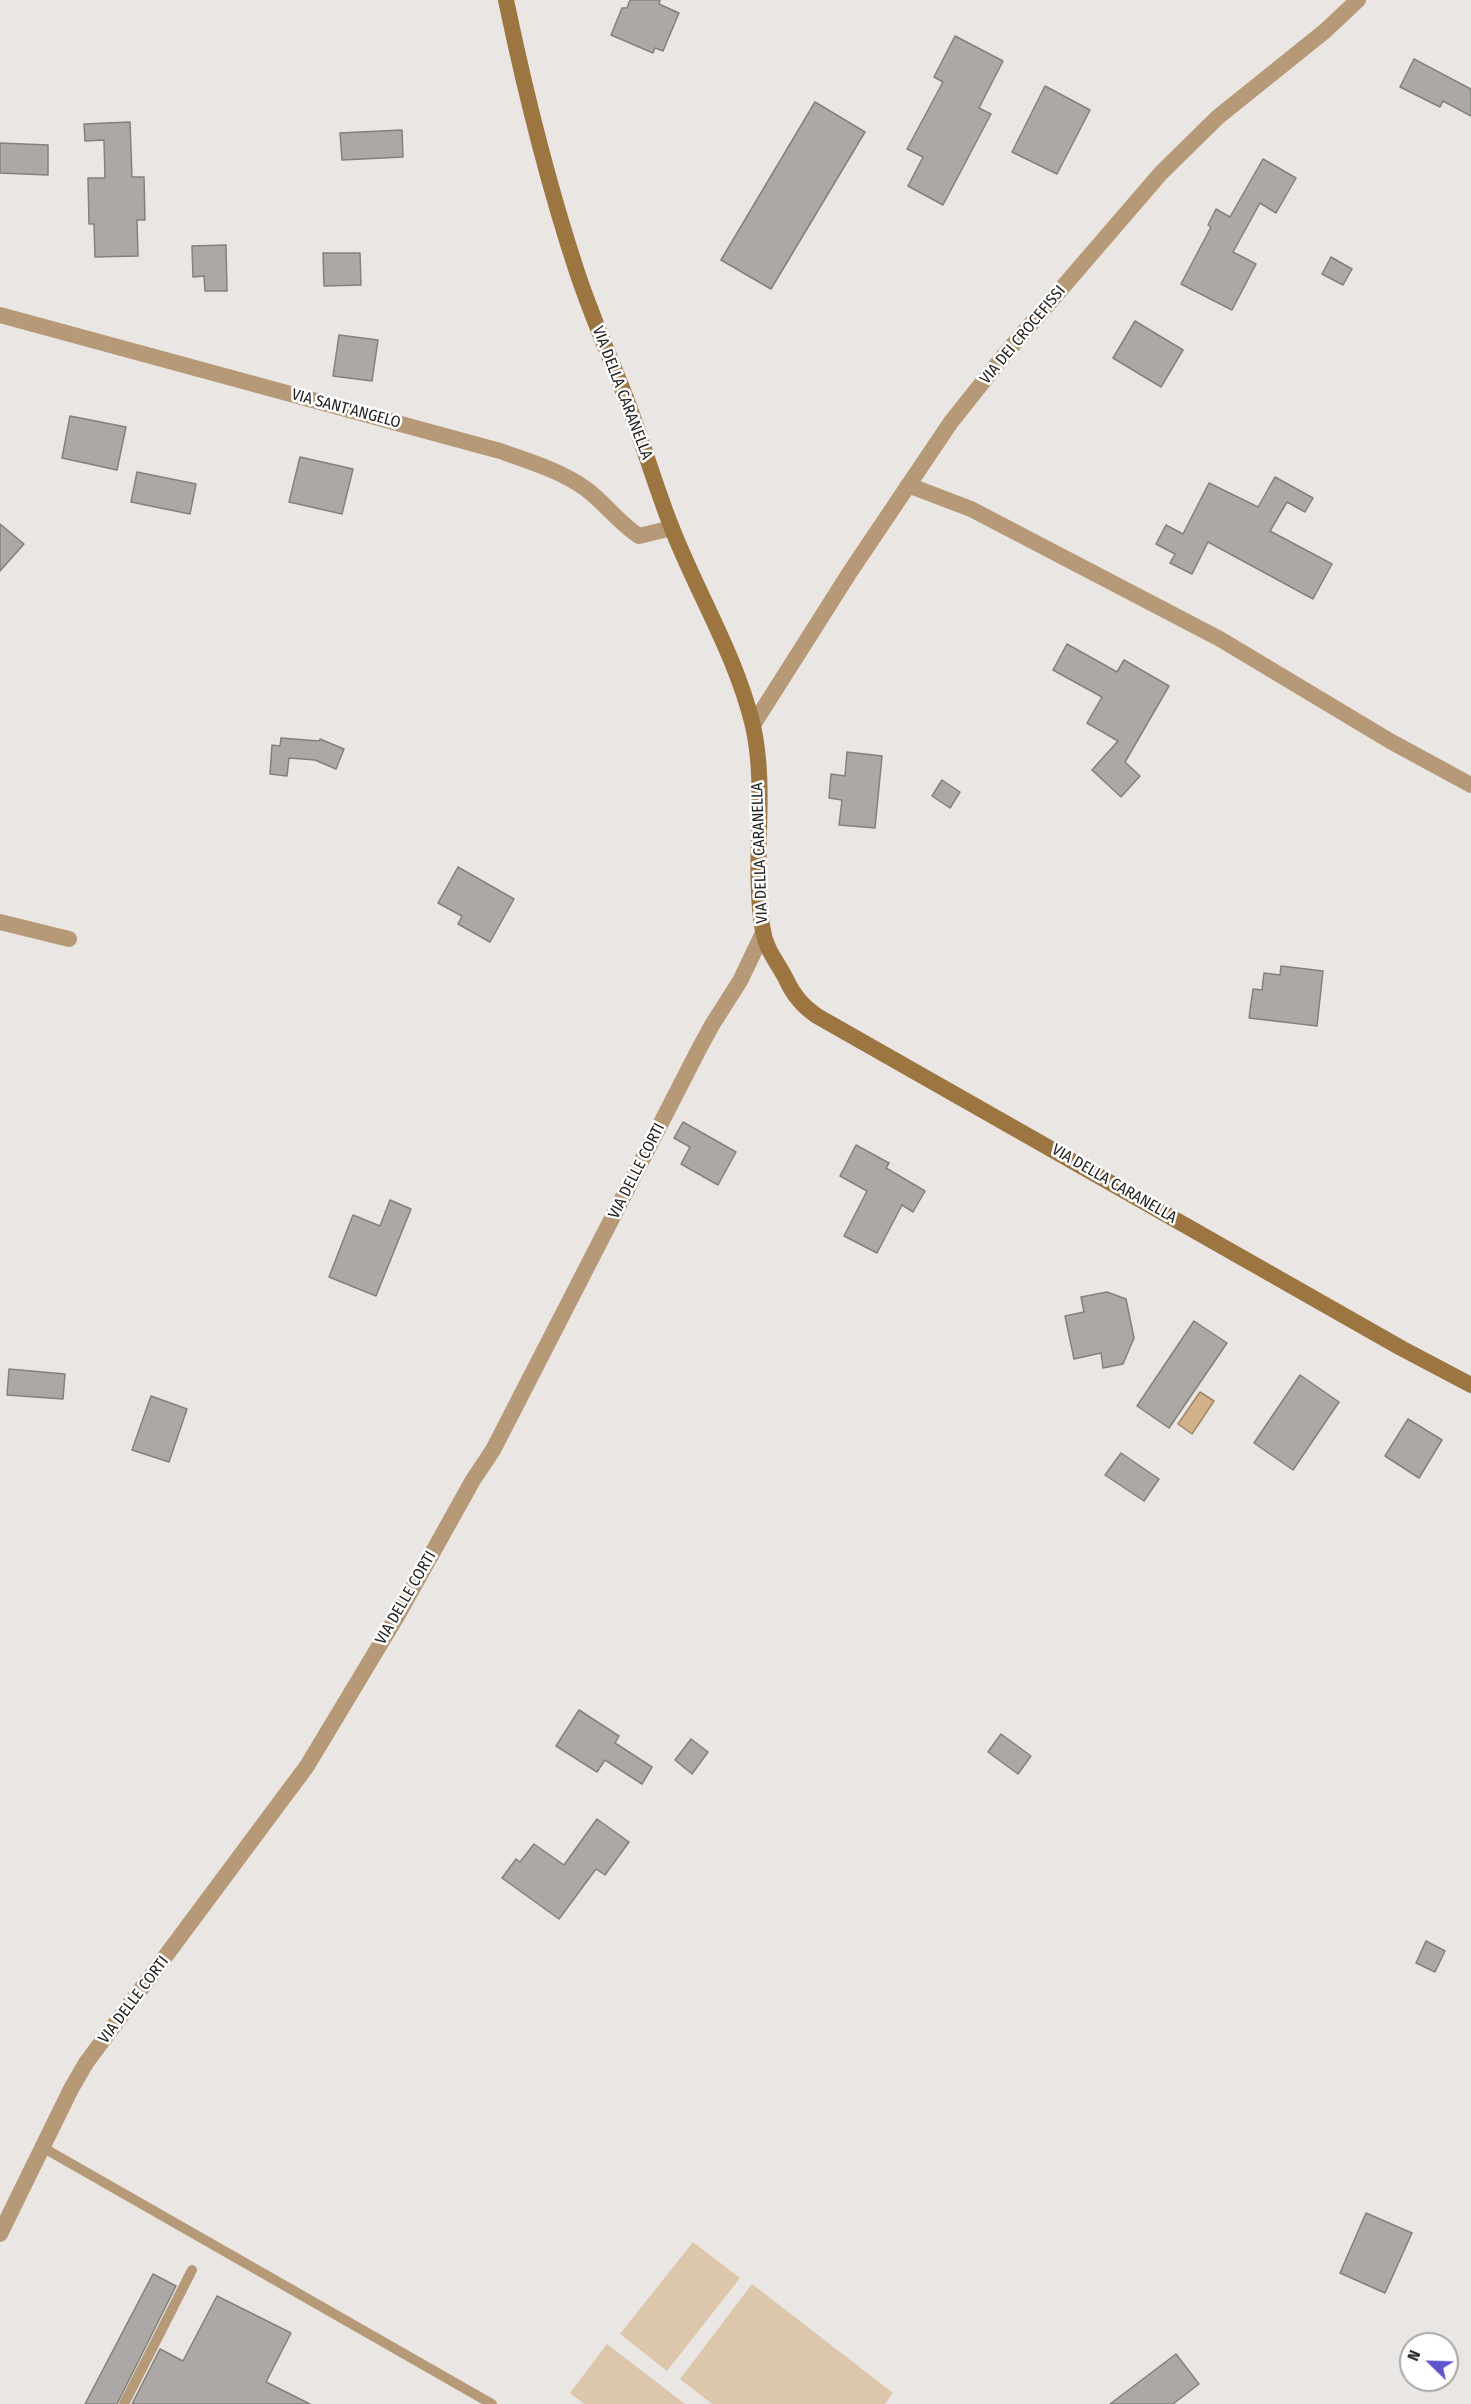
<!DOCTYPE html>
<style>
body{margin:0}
#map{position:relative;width:1471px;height:2404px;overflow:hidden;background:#e9e6e3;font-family:"Fira Sans Condensed",sans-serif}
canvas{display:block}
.north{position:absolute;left:1399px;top:2332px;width:60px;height:60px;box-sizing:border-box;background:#fff;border:2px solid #a7a7a7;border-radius:50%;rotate:293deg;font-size:16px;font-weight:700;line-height:24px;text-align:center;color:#242322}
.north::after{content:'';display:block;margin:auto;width:21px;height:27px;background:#5f54cc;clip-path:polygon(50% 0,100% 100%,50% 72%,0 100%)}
</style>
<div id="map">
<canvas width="1471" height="2404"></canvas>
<div class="north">N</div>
</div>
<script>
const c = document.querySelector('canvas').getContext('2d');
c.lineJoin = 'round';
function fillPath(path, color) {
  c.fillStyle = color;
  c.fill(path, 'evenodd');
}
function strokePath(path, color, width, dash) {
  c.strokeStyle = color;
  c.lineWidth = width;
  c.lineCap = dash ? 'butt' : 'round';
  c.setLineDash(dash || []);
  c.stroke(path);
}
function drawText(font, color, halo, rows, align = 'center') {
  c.font = font + ' "Fira Sans Condensed",sans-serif';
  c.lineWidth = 5;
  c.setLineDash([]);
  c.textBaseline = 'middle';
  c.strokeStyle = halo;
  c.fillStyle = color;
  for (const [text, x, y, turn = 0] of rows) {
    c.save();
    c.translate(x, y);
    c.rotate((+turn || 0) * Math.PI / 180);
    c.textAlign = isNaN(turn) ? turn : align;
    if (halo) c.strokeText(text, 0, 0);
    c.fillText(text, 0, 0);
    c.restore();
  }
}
fillPath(new Path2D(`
 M 693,2242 L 740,2278 L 667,2371 L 620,2334 Z
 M 752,2284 L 893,2393 L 885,2404 L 712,2404 L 680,2379 Z
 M 607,2344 L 685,2404 L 584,2404 L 570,2393 Z`), '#ddc7ac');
const water = new Path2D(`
 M 1200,1392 L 1214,1401 L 1192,1434 L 1178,1424 Z`);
fillPath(water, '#d4b289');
strokePath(water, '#9f876a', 1.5);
const building = new Path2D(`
 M 630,0 L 660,0 L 659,4 L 679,13 L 663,51 L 655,48 L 653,53 L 611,35 L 622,8 L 627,8 Z
 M 955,36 L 1003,61 L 979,108 L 991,114 L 943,205 L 908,186 L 923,157 L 907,149 L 943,82 L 934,77 Z
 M 1414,59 L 1471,89 L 1471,116 L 1443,101 L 1440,107 L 1400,87 Z
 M 1045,86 L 1090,110 L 1057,174 L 1012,152 Z
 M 815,102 L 865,132 L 771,289 L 721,260 Z
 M 130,122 L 132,177 L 144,177 L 145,220 L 137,220 L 138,256 L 95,257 L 94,224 L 89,224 L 88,178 L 105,178 L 104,140 L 85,141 L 84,124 Z
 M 402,130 L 403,157 L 342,160 L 340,133 Z
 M 0,143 L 48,145 L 48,175 L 0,173 Z
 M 1263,159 L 1296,178 L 1276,213 L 1260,203 L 1233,252 L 1256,264 L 1232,310 L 1181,284 L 1211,227 L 1208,225 L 1216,209 L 1230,217 Z
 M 226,245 L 227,291 L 205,291 L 204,276 L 193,277 L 192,246 Z
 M 323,253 L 360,253 L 361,285 L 324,286 Z
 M 1331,257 L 1352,269 L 1343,285 L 1322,274 Z
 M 1135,321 L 1183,350 L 1161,387 L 1113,358 Z
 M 339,335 L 378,340 L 372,381 L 333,376 Z
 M 70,416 L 126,427 L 117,470 L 62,458 Z
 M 300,457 L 353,469 L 342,514 L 289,502 Z
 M 137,472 L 196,484 L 190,514 L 131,502 Z
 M 1275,477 L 1313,498 L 1305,512 L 1287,502 L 1270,531 L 1332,564 L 1313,599 L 1208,542 L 1192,574 L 1170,563 L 1175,554 L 1156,544 L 1166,525 L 1183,534 L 1209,483 L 1258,507 Z
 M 0,524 L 24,544 L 0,571 Z
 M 1067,644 L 1117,672 L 1124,660 L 1169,686 L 1125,762 L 1140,776 L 1121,797 L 1092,770 L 1118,741 L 1087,723 L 1102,697 L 1053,670 Z
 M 281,738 L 319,741 L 320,739 L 344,749 L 336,769 L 315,760 L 289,758 L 287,776 L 270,774 L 272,745 L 280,746 Z
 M 847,752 L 882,756 L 875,828 L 839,825 L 842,800 L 829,798 L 831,774 L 845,776 Z
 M 942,780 L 960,792 L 950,808 L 932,796 Z
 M 458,867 L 514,899 L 490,942 L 458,924 L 462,916 L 438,903 Z
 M 1281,966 L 1323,971 L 1317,1026 L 1249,1018 L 1253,989 L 1262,990 L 1264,973 L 1280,975 Z
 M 683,1122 L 736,1152 L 718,1185 L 681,1164 L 690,1147 L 674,1138 Z
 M 856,1145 L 889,1163 L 886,1168 L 925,1191 L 913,1212 L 902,1205 L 877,1253 L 844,1236 L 867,1191 L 840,1176 Z
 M 390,1200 L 411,1209 L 376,1296 L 329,1277 L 353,1215 L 380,1226 Z
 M 1107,1292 L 1126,1299 L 1134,1338 L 1123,1364 L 1103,1368 L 1101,1353 L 1074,1359 L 1065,1316 L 1084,1312 L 1081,1297 Z
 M 1194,1321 L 1227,1343 L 1169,1428 L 1137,1406 Z
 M 9,1369 L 65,1374 L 63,1399 L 7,1395 Z
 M 1300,1375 L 1339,1402 L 1293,1470 L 1254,1443 Z
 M 151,1396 L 187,1409 L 169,1462 L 132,1450 Z
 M 1408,1419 L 1442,1440 L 1419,1478 L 1385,1456 Z
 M 1121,1453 L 1159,1479 L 1144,1501 L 1105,1475 Z
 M 579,1710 L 619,1736 L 615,1743 L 652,1767 L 642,1784 L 605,1760 L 597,1772 L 556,1746 Z
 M 1001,1734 L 1031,1756 L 1018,1774 L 988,1752 Z
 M 691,1739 L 708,1752 L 692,1774 L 675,1760 Z
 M 597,1819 L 629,1842 L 605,1875 L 596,1869 L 559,1919 L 502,1878 L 516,1859 L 520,1862 L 534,1844 L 564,1865 Z
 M 1426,1941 L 1445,1951 L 1435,1972 L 1416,1963 Z
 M 1366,2213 L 1412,2233 L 1385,2293 L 1340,2273 Z
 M 153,2274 L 176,2286 L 117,2404 L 85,2404 Z
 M 217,2296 L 291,2333 L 266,2382 L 310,2404 L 132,2404 L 160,2349 L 183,2361 Z
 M 1176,2354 L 1199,2384 L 1173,2404 L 1110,2404 Z`);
fillPath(building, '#aba8a5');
strokePath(building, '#83817e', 1.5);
strokePath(new Path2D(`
 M 42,2147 L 492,2404
 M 124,2404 L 192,2270`), '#b69a78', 10);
strokePath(new Path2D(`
 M 0,315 L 500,451 C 528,461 562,471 586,489 C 605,503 619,523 639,536 L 672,528
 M 908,485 L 971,509 L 1220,639 L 1390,741 L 1471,785
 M 753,725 L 850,572 L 951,422 L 1006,353 L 1161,173 L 1218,117 L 1325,31 L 1358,0
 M 0,922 L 69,939`), '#b69a78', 16);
strokePath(new Path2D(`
 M 0,2234 L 71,2089 L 86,2063 L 307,1766 L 396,1618 L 473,1480 L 493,1450 L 699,1049 L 712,1025 L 740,981 L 763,933`), '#b69a78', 16);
strokePath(new Path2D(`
 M 506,0 C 525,91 548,184 577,272 C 591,314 608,353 624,393 C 641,437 654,482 671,526 C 697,593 736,655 753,726 C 768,793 751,863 763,931 C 766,950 778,963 786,979 C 793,995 802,1006 817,1016 L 1401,1348 L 1471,1385`), '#9d7540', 16);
drawText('16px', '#242322', '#fff', [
 ["VIA DEI CROCEFISSI",1023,335,-50],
 ["VIA DELLA CARANELLA",622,393,69],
 ["VIA SANT'ANGELO",346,409,15],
 ["VIA DELLA CARANELLA",760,853,-92],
 ["VIA DELLE CORTI",637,1171,-63],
 ["VIA DELLA CARANELLA",1114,1184,30],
 ["VIA DELLE CORTI",406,1598,-60],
 ["VIA DELLE CORTI",134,2000,-53]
]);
</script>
